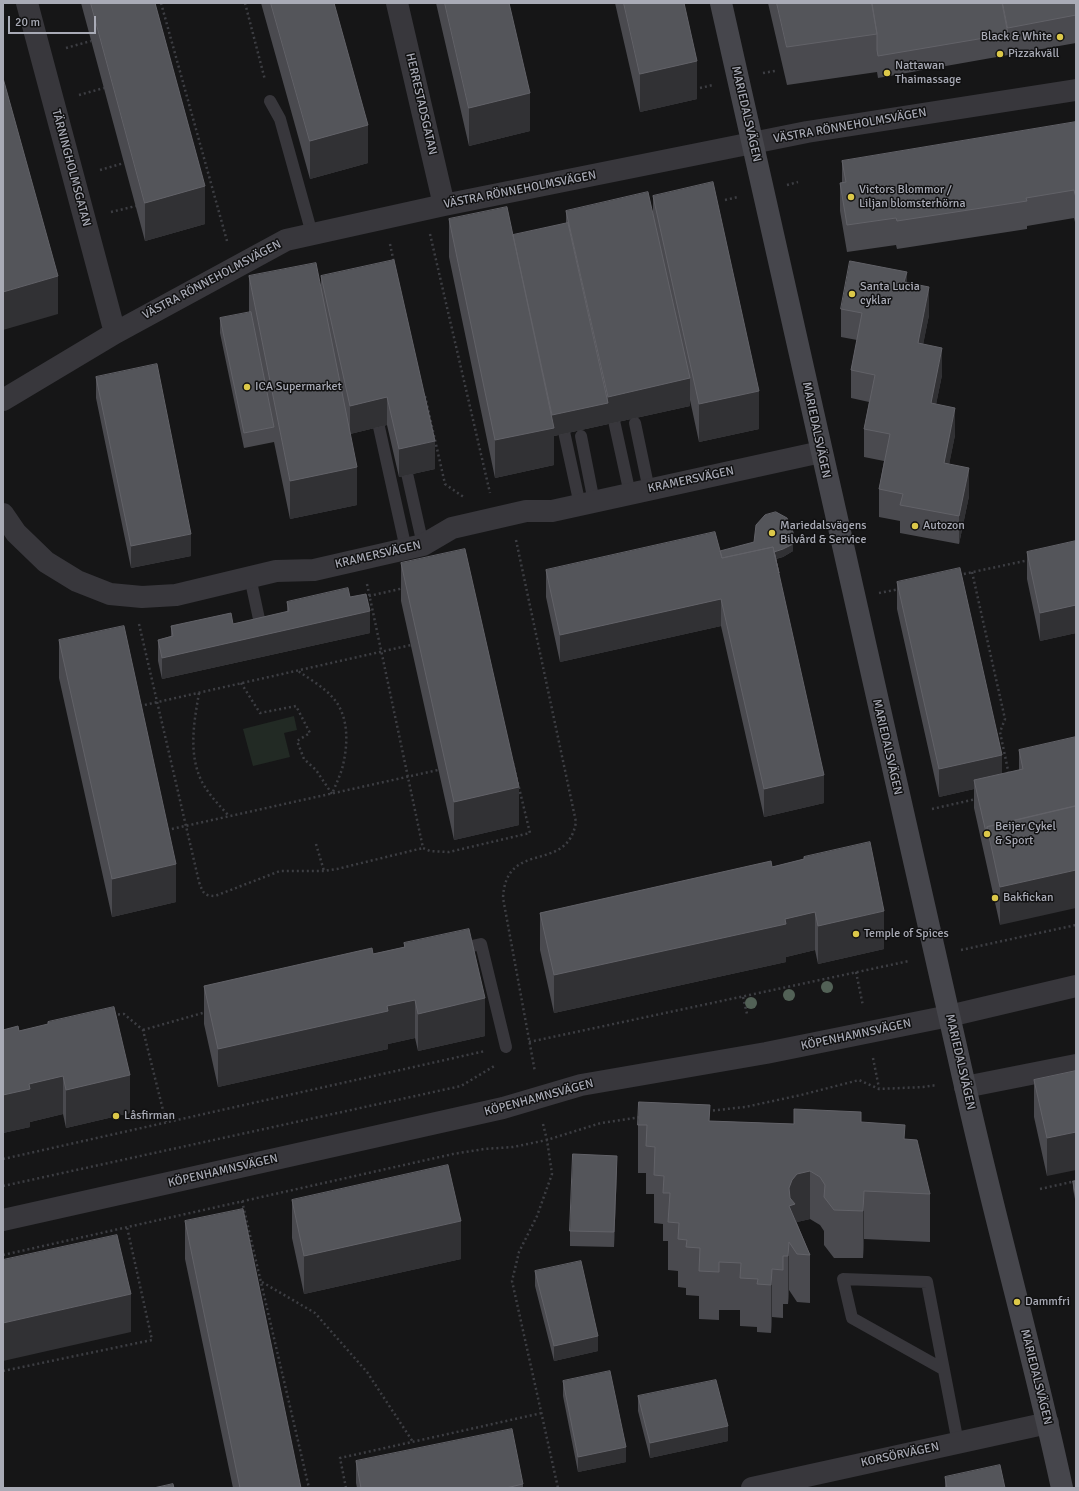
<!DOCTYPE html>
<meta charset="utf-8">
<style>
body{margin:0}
#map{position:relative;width:1079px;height:1491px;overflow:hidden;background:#161617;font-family:Signika,sans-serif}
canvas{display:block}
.frame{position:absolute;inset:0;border:4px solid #a9abb6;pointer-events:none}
.scale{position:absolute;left:8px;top:16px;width:88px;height:18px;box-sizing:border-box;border:2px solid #a9abb6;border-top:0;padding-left:5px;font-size:12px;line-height:14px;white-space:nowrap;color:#a9abb6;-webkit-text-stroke:3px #111112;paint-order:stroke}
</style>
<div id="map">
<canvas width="1079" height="1491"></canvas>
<div class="frame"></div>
<div class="scale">20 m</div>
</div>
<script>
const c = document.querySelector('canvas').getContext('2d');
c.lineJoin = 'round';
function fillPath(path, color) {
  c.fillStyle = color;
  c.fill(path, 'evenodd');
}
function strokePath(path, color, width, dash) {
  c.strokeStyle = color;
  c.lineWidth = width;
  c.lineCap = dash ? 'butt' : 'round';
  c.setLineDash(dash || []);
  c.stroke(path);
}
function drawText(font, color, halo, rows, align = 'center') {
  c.font = font + ' Signika,sans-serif';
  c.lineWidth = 3;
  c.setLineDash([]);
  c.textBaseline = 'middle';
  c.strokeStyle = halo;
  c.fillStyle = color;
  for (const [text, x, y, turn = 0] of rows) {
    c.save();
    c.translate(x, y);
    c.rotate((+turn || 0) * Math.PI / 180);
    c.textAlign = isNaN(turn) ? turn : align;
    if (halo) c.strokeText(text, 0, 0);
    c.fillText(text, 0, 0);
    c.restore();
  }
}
fillPath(new Path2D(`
 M 294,716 L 297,730 L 284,733 L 290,757 L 253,766 L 243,729 Z`), '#222a24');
strokePath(new Path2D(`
 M 161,3 L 227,241
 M 245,3 L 265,80
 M 66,48 L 91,41
 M 763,73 L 775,71
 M 700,88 L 713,85
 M 79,95 L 104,88
 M 100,170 L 124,163
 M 787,185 L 798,182
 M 725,200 L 738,197
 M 111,212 L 136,206
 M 430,234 L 490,493
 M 390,244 L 394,263
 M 425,396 L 445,484 L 465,498
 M 516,540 L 576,822 C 567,875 506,838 503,898 L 535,1072
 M 972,572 L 1005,719 L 1000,732 L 1009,775
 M 959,575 L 1029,560
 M 367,584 L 423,848 L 430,851 L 449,852 L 530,833 L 513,763
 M 879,593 L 900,589
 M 369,596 L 404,588
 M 139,624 L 199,882 C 203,892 203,896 215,896 L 280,871 L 324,871 L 337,869 L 423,848
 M 241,683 L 260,713 L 296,706 L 310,733 L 297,741 L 304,759 L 316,770 L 332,794 C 336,784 341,774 343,765 C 348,744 349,717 334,699 C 325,688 310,679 298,671
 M 199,693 C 194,722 188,754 202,782 C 209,795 219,805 229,816
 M 140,706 L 411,645
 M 932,809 L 976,799
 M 167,830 L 438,770
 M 316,844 L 324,871
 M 961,950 L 1076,925
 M 856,972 L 863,1006
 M 743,997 L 747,1014
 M 113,1015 L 124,1014 L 143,1030 L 166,1122
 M 143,1030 L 206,1012
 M 529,1042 L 909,961
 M 873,1058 L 879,1088
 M 708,1111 L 745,1107 L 801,1095 L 859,1080 L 879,1089 L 923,1087 L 937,1085
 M 543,1124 L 547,1140 L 552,1174 L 537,1216 L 519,1252 L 512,1281 L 558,1488
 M 3,1159 L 485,1051
 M 3,1186 L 461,1086 L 496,1065
 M 1040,1189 L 1076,1181
 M 242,1201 L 309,1488
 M 3,1255 L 453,1154 L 484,1149 L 513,1147 L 547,1140 L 601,1123 L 641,1117
 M 262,1282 L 315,1313 L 367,1372 L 413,1442
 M 3,1371 L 152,1340 L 127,1227
 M 346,1488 L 340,1458 L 542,1413`), '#3d3e43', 2.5, [2, 3]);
strokePath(new Path2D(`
 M 270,101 L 280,119 L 312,234
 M 611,407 L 630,494
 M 561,418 L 580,505
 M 635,423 L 649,490
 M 379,427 L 406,549
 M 581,436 L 594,502
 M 404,460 L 423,545
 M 250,577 L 262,633
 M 458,949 L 481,944 L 506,1047
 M 943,1369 L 852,1318 L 843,1279 L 927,1282 L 958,1443`), '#38373c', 12);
strokePath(new Path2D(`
 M 27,3 L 115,333
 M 397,3 L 444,205
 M 3,400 L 115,333 L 286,240 L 444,205 L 807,132 L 1076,90
 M 3,514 L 16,533 L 46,562 L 77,581 L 110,594 L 142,597 L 176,595 L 276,571 L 314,570 L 423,545 L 452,528 L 526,511 L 552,511 L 821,452
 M 965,1087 L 1076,1065
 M 752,1488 L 1048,1423`), '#38373c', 22);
strokePath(new Path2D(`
 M 3,1220 L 503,1108 L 581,1085 L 766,1053 L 949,1016 L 1076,986`), '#38373c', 22);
strokePath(new Path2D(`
 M 721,3 C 800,365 884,725 965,1086 C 995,1221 1033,1353 1062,1488`), '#46464c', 22);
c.fillStyle = '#526156';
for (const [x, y] of [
 [827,987],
 [789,995],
 [751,1003]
]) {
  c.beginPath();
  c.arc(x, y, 6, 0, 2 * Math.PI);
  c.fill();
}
fillPath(new Path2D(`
 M 81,3 L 155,3 L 205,224 L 145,241 Z
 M 261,3 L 334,3 L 368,163 L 310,179 Z
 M 436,3 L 509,3 L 530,131 L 469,146 Z
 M 615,3 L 684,3 L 697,99 L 640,112 Z
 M 768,3 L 1076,3 L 1076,43 L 878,78 L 877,72 L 787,85 Z
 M 1076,122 L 1076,226 L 1074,218 L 1027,226 L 1027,229 L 897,249 L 896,245 L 847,252 L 840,211 L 840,183 L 842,183 L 842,161 Z
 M 653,196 L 759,429 L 699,442 L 690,400 L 690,406 L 554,436 L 554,465 L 495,478 L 449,257 L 449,219 L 513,235 L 566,223 L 566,211 L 653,214 Z
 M 249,276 L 321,290 L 321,276 L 435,469 L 399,477 L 387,425 L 350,434 L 357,505 L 290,519 L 274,442 L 244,448 L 220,333 L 220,318 L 249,313 Z
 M 907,282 L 929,315 L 923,344 L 942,375 L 936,404 L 955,435 L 949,464 L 969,496 L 959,544 L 900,533 L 900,521 L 879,517 L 879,489 L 884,461 L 864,457 L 864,429 L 869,402 L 851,398 L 851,370 L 857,340 L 841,337 L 841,309 Z
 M 96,377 L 191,556 L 131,568 L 96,398 Z
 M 1076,541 L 1076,633 L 1040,641 L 1027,579 L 1027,552 Z
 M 720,551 L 793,551 L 783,557 L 776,559 L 779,573 L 779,576 L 824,803 L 764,817 L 721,626 L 560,662 L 546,597 L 546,570 Z
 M 401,563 L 519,825 L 454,840 L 401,601 Z
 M 897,582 L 1002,774 L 1019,770 L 1019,750 L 1076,737 L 1000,925 L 974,808 L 974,789 L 939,797 L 897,609 Z
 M 350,597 L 370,633 L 162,679 L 158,661 L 158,640 L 171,636 L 171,626 L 233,624 L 287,612 L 287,602 Z
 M 59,640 L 176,902 L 112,917 L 59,678 Z
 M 804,857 L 884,949 L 818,964 L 815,950 L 786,957 L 786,962 L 554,1013 L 540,950 L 540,913 L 772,867 L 804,859 Z
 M 404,943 L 485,1036 L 418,1051 L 415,1038 L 388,1044 L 388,1049 L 218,1087 L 204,1024 L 204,986 L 373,954 L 404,947 Z
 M 48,1022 L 130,1113 L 66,1128 L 63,1114 L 30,1122 L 30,1127 L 3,1133 L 3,1030 L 19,1031 L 48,1025 Z
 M 1076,1071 L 1047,1176 L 1034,1117 L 1034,1080 Z
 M 710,1121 L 794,1124 L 861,1122 L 905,1139 L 930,1194 L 930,1242 L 864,1239 L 863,1258 L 834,1258 L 824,1245 L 824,1231 L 820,1225 L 810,1219 L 797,1222 L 797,1223 L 810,1255 L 810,1303 L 797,1302 L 789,1290 L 788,1304 L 783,1304 L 783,1318 L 772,1317 L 771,1333 L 757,1332 L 757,1327 L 740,1326 L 740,1310 L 719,1310 L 719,1320 L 699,1319 L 699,1296 L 686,1295 L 686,1288 L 678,1287 L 678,1271 L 668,1270 L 668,1241 L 663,1241 L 663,1224 L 654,1223 L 654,1194 L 646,1194 L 646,1173 L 638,1173 L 638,1125 Z
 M 617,1170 L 614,1247 L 570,1246 L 570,1231 Z
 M 1073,1181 L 1076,1181 L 1076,1204 L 1073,1189 Z
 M 292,1200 L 461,1259 L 304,1294 L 292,1238 Z
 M 185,1221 L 301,1488 L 233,1488 L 185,1259 Z
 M 535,1271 L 598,1351 L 554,1361 L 535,1286 Z
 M 563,1381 L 626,1462 L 578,1472 L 563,1396 Z
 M 638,1396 L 728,1441 L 650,1458 L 638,1411 Z
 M 356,1461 L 523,1484 L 523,1488 L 357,1488 L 356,1483 Z
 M 945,1477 L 1005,1488 L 945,1488 Z`), '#4a4a4f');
fillPath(new Path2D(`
 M 697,61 L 697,99 L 640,112 L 640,74 Z
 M 530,93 L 530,131 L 469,146 L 469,108 Z
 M 368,125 L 368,163 L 310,179 L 310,141 Z
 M 205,186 L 205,224 L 145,241 L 145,203 Z
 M 907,272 L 907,299 L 904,282 Z
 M 58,276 L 58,314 L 3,330 L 3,292 Z
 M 929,287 L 929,315 L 918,371 L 918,343 Z
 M 942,348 L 942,375 L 931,430 L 931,403 Z
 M 690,378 L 690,406 L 554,436 L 554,465 L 495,478 L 495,440 L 552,428 L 552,415 L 608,403 L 608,397 Z
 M 759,391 L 759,429 L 699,442 L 699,404 Z
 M 387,397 L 387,425 L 350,434 L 350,406 Z
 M 955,408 L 955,435 L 944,491 L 944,463 Z
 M 435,441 L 435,469 L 399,477 L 399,449 Z
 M 357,467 L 357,505 L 290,519 L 290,481 Z
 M 969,468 L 969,496 L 959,544 L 959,516 Z
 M 191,534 L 191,556 L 131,568 L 131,546 Z
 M 793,544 L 793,551 L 783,557 L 774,559 L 774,552 Z
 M 721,599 L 721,626 L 560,662 L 560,635 Z
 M 1076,605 L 1076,633 L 1040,641 L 1040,613 Z
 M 370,611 L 370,633 L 162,679 L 162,658 Z
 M 1002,755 L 1002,783 L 974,780 L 974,789 L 939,797 L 939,769 Z
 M 824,775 L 824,803 L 764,817 L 764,789 Z
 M 519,787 L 519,825 L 454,840 L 454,802 Z
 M 176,864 L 176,902 L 112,917 L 112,879 Z
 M 1076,870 L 1076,908 L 1000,925 L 1000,887 Z
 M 884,911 L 884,949 L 818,964 L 818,926 Z
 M 815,912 L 815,950 L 786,957 L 786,962 L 554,1013 L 554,975 Z
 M 485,998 L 485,1036 L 418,1051 L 418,1014 Z
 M 415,1000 L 415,1038 L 388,1044 L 388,1049 L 218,1087 L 218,1049 L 387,1006 Z
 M 130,1075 L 130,1113 L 66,1128 L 66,1090 Z
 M 63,1076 L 63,1114 L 30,1122 L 30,1127 L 3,1133 L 3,1095 L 29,1084 Z
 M 1076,1132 L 1076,1170 L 1047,1176 L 1047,1138 Z
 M 617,1156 L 617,1170 L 614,1247 L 614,1232 Z
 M 810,1171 L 810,1219 L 797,1222 L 795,1225 L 789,1243 L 789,1188 L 792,1180 L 797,1174 Z
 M 864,1191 L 864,1239 L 863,1258 L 863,1211 Z
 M 461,1221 L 461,1259 L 304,1294 L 304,1256 Z
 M 789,1242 L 789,1290 L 788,1304 L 788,1256 Z
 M 772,1269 L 772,1317 L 771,1333 L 771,1285 Z
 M 131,1294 L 131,1332 L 3,1361 L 3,1323 Z
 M 598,1336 L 598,1351 L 554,1361 L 554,1346 Z
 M 728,1426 L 728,1441 L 650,1458 L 650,1443 Z
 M 626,1447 L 626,1462 L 578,1472 L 578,1457 Z`), '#313134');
const building = new Path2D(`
 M 91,3 L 155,3 L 205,186 L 145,203 Z
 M 271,3 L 334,3 L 368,125 L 310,141 Z
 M 445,3 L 509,3 L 530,93 L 469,108 Z
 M 624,3 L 684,3 L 697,61 L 640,74 Z
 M 777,3 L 872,3 L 877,34 L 787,47 Z
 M 872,3 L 1002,3 L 1008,34 L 878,56 L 877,50 L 877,34 Z
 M 1003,3 L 1076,3 L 1076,15 L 1008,28 Z
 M 3,78 L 58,276 L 3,292 Z
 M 1076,122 L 1076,198 L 1074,190 L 1026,198 L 1027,201 L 897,221 L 896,218 L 847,225 L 840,183 L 846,182 L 842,161 Z
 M 713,182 L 759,391 L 699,404 L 653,196 Z
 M 648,192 L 690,378 L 608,397 L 566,211 Z
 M 507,207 L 554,428 L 495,440 L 449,219 Z
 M 568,223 L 608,403 L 552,415 L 513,235 Z
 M 394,260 L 435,441 L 399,449 L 387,397 L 350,406 L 321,276 Z
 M 850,261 L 907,272 L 904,282 L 929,287 L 918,343 L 942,348 L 931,403 L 955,408 L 944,463 L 969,468 L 959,516 L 900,505 L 903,494 L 879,489 L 890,434 L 864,429 L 875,375 L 851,370 L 862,313 L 841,309 Z
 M 316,263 L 357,467 L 290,481 L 249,276 Z
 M 251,312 L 274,427 L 244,433 L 220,318 Z
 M 157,364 L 191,534 L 131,546 L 96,377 Z
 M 776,512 L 787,518 L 793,532 L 793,544 L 783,549 L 774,552 L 779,573 L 773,547 L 722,558 L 720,551 L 754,542 L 756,525 L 765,515 Z
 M 715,532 L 722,558 L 773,547 L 824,775 L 764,789 L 721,599 L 560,635 L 546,570 Z
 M 1076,541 L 1076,605 L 1040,613 L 1027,552 Z
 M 465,549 L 519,787 L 454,802 L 401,563 Z
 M 960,568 L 1002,755 L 939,769 L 897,582 Z
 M 348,588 L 350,597 L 366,594 L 370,611 L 162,658 L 158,640 L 173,636 L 171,626 L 231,613 L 233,624 L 289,611 L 287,602 Z
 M 124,626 L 176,864 L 112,879 L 59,640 Z
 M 1076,737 L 1076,806 L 987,827 L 987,837 L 974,780 L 1023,769 L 1019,750 Z
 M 1076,806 L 1076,870 L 1000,887 L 987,827 Z
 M 870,842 L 884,911 L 818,926 L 815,912 L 785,919 L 786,924 L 554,975 L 540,913 L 771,861 L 772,867 L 804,859 L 804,857 Z
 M 469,929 L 485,998 L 418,1014 L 415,1000 L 387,1006 L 388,1011 L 218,1049 L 204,986 L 372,948 L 373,954 L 405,947 L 404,943 Z
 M 114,1007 L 130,1075 L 66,1090 L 63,1076 L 29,1084 L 30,1089 L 3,1095 L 3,1030 L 18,1026 L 19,1031 L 48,1024 L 48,1022 Z
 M 1076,1071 L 1076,1132 L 1047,1138 L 1034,1080 Z
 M 639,1102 L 710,1105 L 709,1121 L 794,1124 L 794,1109 L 861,1112 L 861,1122 L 905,1125 L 904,1139 L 917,1140 L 930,1194 L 864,1191 L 863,1211 L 834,1210 L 824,1197 L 825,1185 L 820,1177 L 810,1171 L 797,1174 L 792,1180 L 789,1188 L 790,1198 L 795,1204 L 789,1206 L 810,1255 L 797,1254 L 789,1242 L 788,1256 L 783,1256 L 783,1270 L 772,1269 L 771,1285 L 757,1284 L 758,1279 L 740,1278 L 741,1263 L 719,1262 L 719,1272 L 699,1271 L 700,1248 L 686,1247 L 687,1240 L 678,1239 L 679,1223 L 668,1222 L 670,1193 L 663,1193 L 664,1176 L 654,1175 L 655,1147 L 646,1146 L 647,1125 L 638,1125 Z
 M 573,1154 L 617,1156 L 614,1232 L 570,1231 Z
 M 448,1165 L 461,1221 L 304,1256 L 292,1200 Z
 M 1073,1181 L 1076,1181 L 1076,1196 Z
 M 243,1209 L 301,1488 L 240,1488 L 185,1221 Z
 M 117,1235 L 131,1294 L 3,1323 L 3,1260 Z
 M 581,1261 L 598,1336 L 554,1346 L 535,1271 Z
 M 610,1371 L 626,1447 L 578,1457 L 563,1381 Z
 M 716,1380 L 728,1426 L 650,1443 L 638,1396 Z
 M 512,1429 L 523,1484 L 506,1488 L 361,1488 L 356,1461 Z
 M 1000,1465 L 1005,1488 L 947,1488 L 945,1477 Z
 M 173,1484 L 174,1488 L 154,1488 Z`);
fillPath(building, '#54555a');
strokePath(building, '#626268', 1);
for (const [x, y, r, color] of [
 [1060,37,4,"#dcc849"],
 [1000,54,4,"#dcc849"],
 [887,73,4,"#dcc849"],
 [851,197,4,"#dcc849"],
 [852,294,4,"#dcc849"],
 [247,387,4,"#dcc849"],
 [915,526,4,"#dcc849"],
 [772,533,4,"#dcc849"],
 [987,834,4,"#dcc849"],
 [995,898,4,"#dcc849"],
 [856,934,4,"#dcc849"],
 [116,1116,4,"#dcc849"],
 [1017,1302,4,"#dcc849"]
]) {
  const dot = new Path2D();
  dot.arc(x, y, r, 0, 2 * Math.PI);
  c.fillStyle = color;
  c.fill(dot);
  strokePath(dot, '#111112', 1.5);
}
drawText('12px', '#a9abb6', '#111112', [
 ["Black & White",1052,37,"right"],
 ["Pizzakväll",1008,54],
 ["Nattawan",895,66],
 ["Thaimassage",895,80],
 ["Victors Blommor /",859,190],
 ["Liljan blomsterhörna",859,204],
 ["Santa Lucia",860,287],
 ["cyklar",860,301],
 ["ICA Supermarket",255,387],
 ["Mariedalsvägens",780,526],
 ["Bilvård & Service",780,540],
 ["Autozon",923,526],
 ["Beijer Cykel",995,827],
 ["& Sport",995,841],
 ["Bakfickan",1003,898],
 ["Temple of Spices",864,934],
 ["Låsfirman",124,1116],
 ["Dammfri",1025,1302]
], 'left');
drawText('12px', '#a9abb6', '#111112', [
 ["HERRESTADSGATAN",421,104,77],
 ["MARIEDALSVÄGEN",746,114,77],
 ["VÄSTRA RÖNNEHOLMSVÄGEN",850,126,-10],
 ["TÄRNINGHOLMSGATAN",71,168,75],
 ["VÄSTRA RÖNNEHOLMSVÄGEN",520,190,-11],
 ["VÄSTRA RÖNNEHOLMSVÄGEN",212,280,-28],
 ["MARIEDALSVÄGEN",816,430,78],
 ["KRAMERSVÄGEN",691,480,-12],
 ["KRAMERSVÄGEN",378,555,-13],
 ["MARIEDALSVÄGEN",887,747,77],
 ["KÖPENHAMNSVÄGEN",856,1035,-12],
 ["MARIEDALSVÄGEN",960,1062,77],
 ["KÖPENHAMNSVÄGEN",539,1098,-15],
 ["KÖPENHAMNSVÄGEN",223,1171,-13],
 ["MARIEDALSVÄGEN",1036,1377,76],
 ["KORSÖRVÄGEN",900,1455,-12]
]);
</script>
